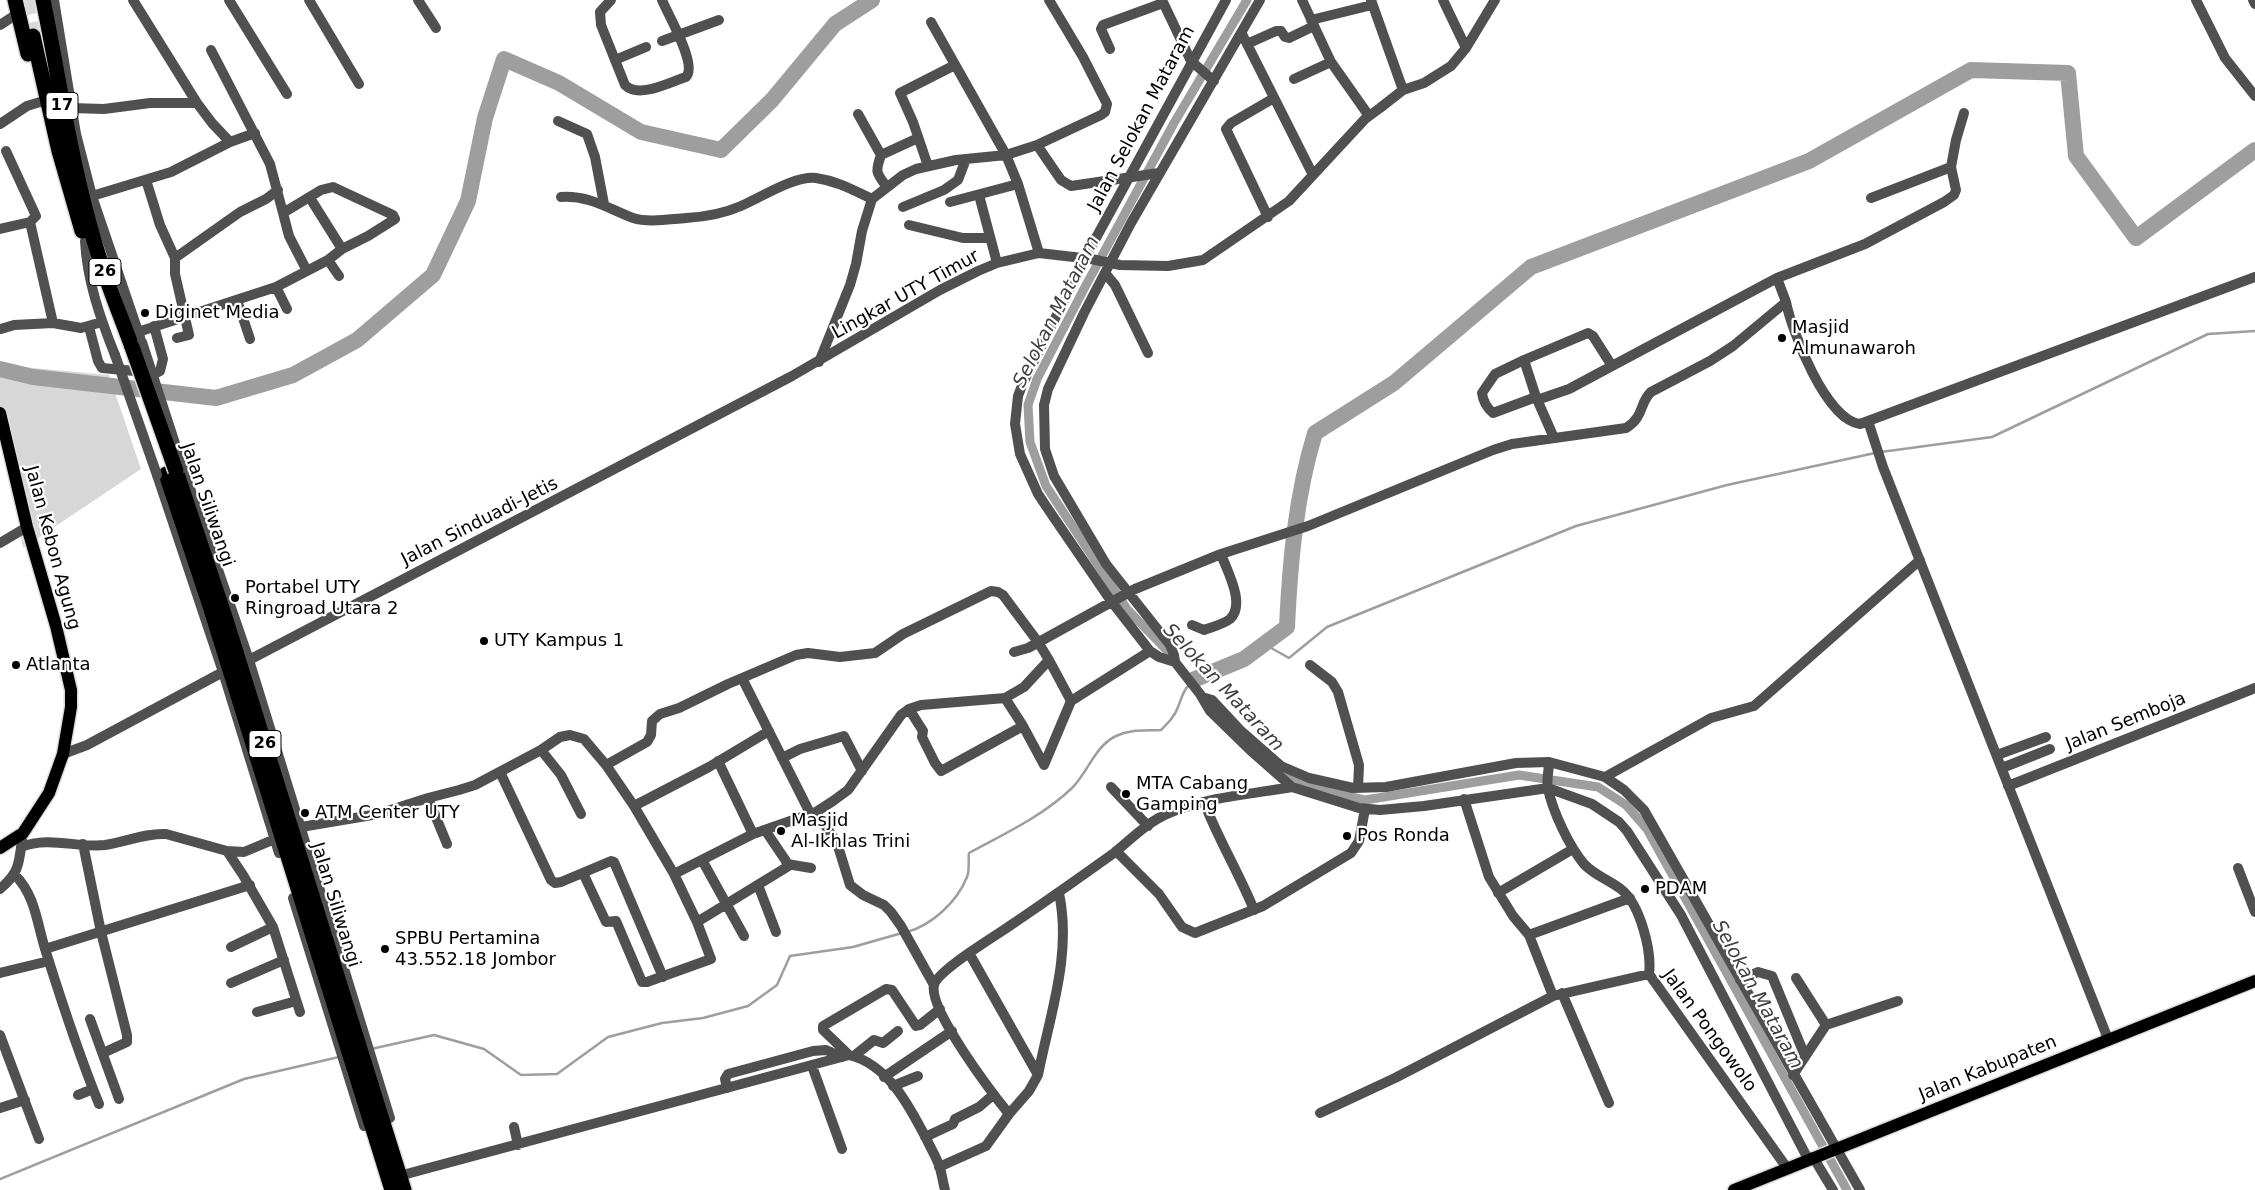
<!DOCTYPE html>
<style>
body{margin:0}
canvas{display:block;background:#fff}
</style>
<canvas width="2255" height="1190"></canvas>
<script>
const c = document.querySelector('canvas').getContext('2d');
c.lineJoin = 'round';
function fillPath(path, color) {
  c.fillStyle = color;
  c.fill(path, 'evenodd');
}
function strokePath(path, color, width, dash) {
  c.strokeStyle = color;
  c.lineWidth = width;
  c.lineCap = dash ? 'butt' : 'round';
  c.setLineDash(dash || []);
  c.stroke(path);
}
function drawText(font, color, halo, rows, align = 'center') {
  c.font = font + ' "DejaVu Sans",sans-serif';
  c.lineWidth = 4.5;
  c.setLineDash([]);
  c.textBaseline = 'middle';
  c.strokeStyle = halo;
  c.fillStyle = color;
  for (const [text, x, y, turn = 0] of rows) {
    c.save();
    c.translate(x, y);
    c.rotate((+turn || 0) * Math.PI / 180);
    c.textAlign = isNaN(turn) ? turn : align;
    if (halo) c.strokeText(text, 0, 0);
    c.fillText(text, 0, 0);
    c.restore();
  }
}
fillPath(new Path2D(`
 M 0,365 L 109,375 L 141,469 L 23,548 L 0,416 Z`), '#d7d7d7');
strokePath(new Path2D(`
 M 1881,452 L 1992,437 L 2208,334 L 2255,331
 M 1264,644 L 1289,658 L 1327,627 L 1576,526 L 1727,485 L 1875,453
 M 907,932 C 932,925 957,902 967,877 C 970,870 968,860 969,853 C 1004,834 1043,816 1072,788 C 1088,772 1095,746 1116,736 C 1131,729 1145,731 1161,730 C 1168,723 1175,716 1178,707 C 1182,698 1182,692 1189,685
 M 371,1049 L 434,1035 L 484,1049 L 521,1075 L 557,1074 L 608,1037 L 662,1023 L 703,1018 L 748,1006 L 777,985 L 790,956 L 853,947 L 902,933
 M 0,1179 L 244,1079 L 339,1057`), '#9e9e9e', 2.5);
strokePath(new Path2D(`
 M 1175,659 L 1127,609 L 1046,486 L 1030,442 L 1028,405 L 1037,379 L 1085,287 L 1174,123 L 1247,0
 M 1275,768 L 1316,788 L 1365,800 L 1519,775 L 1598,787 L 1626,805 L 1647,829 L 1847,1190`), '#9e9e9e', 9);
strokePath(new Path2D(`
 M 0,369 L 33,377 L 216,398 L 293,375 L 357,340 L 433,275 L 468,201 L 485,118 L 504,59 L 559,83 L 641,132 L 721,150 L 772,100 L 835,24 L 872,0
 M 1193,680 L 1244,659 L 1287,627 C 1290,562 1296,495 1315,433 L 1394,383 L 1531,267 L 1809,161 L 1971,70 L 2068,73 L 2076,156 L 2136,238 L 2255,150`), '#9e9e9e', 16);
strokePath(new Path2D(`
 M 26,0 L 33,36`), '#d9d9d9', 15, [15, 8]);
const major = new Path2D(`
 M 0,413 L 27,527 L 56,626 L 71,690 L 71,707 L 63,754 L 49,793 L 23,833 L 0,848
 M 1734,1190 L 2255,981`);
const highway = new Path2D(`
 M 15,0 L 28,54
 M 43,0 C 60,82 71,166 96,247 C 106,281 120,314 132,347
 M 33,36 L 59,151 L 82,231
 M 176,471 L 225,617 L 404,1190
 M 166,474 L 209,603 L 392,1190`);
strokePath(major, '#dbdbdb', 15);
strokePath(highway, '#dbdbdb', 18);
strokePath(new Path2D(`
 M 54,0 L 76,134 L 92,196 L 140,337
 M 133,0 L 197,103
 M 229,0 L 287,94
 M 309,0 L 359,84
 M 418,0 L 436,28
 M 611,0 L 600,12 L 601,25 L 625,85 C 639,99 670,82 686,77 C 698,65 668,15 662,0
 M 1162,0 L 1191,61 L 1214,81
 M 1226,0 L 1085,258 L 1023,383 L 1018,396 L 1015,424 L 1020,454 L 1038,494 L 1050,512 L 1111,601 L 1150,651 L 1159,657 L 1175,662 L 1200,694 L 1210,711 L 1250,750 L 1292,787 L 1359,808 L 1380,810 L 1424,806 L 1548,788 L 1592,804 L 1619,822 L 1627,831 L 1681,915 L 1808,1159
 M 1302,0 L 1331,62 L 1369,116
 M 1371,0 L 1403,90
 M 1443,0 L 1466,48
 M 2196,0 L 2225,58 L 2255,96
 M 2253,0 L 2255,4
 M 1311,20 L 1372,5
 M 931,22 L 1006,155 L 1018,184 L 1039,253
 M 0,25 L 17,14
 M 1242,34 L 1313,175
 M 662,41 L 719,20
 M 1247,44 L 1276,31 L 1281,31 L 1285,37 L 1289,38 L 1314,26
 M 1110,49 L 1101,29 L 1103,25 L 1163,3
 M 211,50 L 270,164 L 283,213
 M 615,60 L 646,47
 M 1294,79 L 1331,62
 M 71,108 L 104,109 L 150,103 L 197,103 L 212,123 L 230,142 L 255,133
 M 858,114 L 881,155 C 875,172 876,173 887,187
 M 558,121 L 587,134 L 595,157 L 604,204
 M 0,124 L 27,106 L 40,102
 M 1037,145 L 1101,115 L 1105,112 L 1107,104 L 1083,57 L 1049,0
 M 881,155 L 918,138
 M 928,166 L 913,122 L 900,93 L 955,65
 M 146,180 L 160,225 L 175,258 L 240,212 L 266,199 L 278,190
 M 979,195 L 997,263
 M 92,196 L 171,172 L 230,142
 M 561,197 C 589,195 609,209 633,218 C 649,223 670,219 686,218 C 704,217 725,213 741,206 C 762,197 793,176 816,178 C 837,181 853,190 872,199
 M 310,198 L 342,249
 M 1871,198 L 1951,167
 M 950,202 L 1018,184
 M 903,207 L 944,190 L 958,180 L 966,159
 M 1268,217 L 1226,129 L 1231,123 L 1274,98
 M 30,222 L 53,323 L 81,328 L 102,322
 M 909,225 L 963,238 L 990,238
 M 0,229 L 30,222 L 36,216 L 6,151
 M 85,241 C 87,280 100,318 115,355
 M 175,258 L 175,274 L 189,335 L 177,338
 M 328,260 L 339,276
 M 1105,273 L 1115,285 L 1148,353
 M 1777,278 L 1786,302
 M 276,287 L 287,309
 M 237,300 L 250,339
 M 89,327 L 98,361 L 102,368 L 156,373 L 160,371 L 163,359 L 154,326
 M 1,329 L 14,325 L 53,323
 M 138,332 L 276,287 L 328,260 L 342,249 L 368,236 L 395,219 L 393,215 L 333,187 L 321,190 L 283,213 L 289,236 L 307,271
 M 1524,360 L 1495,374 L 1482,393 C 1483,401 1487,408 1493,413 L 1536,397
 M 819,362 L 850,285 L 856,264 L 862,231 L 872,199 L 903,175 L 916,169 L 956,160 L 1006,155 L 1037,145 L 1061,180 L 1071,186 L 1159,173
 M 1537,400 L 1569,389 L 1612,366
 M 1868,421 L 1883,467 L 2108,1039
 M 1554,438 L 1536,397 L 1524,360 L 1588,333 L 1593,336 L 1612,366 L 1777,278 L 1865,244 L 1944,202 L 1954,195 L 1956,190 L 1951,167 L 1956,140 L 1964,113
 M 183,468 L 249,660 L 390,1118
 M 157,475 L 223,672 L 279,853
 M 0,543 L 27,527
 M 1192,625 L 1204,630 C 1212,627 1224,624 1230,619 C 1246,604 1227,571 1221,554
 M 1014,652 L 1028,648 L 1135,589 L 1221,554 L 1308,526 L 1493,450 L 1512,444 L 1626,428 C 1645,416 1639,403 1651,392 L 1710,361 L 1733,346 L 1786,302 C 1792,332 1826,420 1860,424 L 2255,277
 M 249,660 L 792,376 L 940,290 L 978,271 L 997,263 L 1039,253 L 1091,259 L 1120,265 L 1168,266 L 1203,260 L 1289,201 L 1365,119 L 1380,108 L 1403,90 L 1424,83 L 1451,66 L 1466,48 L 1495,0
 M 1049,660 L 1071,701
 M 1175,662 L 1174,655 L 1170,645 L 1106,564 L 1054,476 L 1045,449 L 1044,405 L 1048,389 L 1084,313 L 1131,223 L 1260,0
 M 1310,665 L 1332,682 L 1338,692 L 1359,765 L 1358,788
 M 742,678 L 810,813
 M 1202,697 L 1212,700 L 1240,730 L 1281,766 L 1309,778 L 1353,788 L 1386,787 L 1516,763 L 1549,762 L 1605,777 L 1624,790 L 1644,810 L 1860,1190
 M 909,709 L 923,731 L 922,737 L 935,763 L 941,771 L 1023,726 L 1005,698
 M 1023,726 L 1044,765 L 1071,701 L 1150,651
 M 541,750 L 561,775 L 581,814
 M 63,754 L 87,745 L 223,672
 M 1997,755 L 2046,737
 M 782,758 L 800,749 L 844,736 L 862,771
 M 718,761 L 753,834
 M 1549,762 C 1549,771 1546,781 1548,789 C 1553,812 1569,846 1584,864 C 1595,876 1610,880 1622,890 C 1640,905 1652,951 1649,974
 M 2002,768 L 2050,749
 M 500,772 L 551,880 L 555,883 L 561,882 L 611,861 L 614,862 L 663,977
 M 1605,777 L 1711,718 L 1754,706 L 1920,560
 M 2008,786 L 2255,688
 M 1111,787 L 1148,826
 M 428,798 L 447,844
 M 1464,799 L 1489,877 L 1513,916 L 1529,935 L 1553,996 L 1649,974 L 1787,1168
 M 1204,802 C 1218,839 1239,873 1254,910
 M 634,806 L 709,767 L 769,731
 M 816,812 L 837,843 L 850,885 L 863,895 L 884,905 L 891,912 L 901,926 L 934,985
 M 301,827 L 378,814 L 428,798 L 459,790 L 475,785 L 541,750 L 560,737 L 570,735 L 584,739 L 606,765 L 647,742 L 651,735 L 652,721 L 660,714 L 679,708 L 728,684 L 796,655 L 808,653 L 840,657 L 875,653 L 903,634 L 991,591 L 998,592 L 1003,595 L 1038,642 L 1049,660 L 1024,687 L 1005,698 L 921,705 L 909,709 L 901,715 L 848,790 L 833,801 L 816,812 L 753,834 L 674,874 L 634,806 L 606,765
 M 83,844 L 101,932 L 127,1035 L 127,1042 L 103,1053
 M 21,847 C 49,836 77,848 105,845 C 126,842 144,833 166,834 L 227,851 L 244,852 L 275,839
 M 227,851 L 243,875 L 273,927 L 300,1012
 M 1116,851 L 1159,894 L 1182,927 L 1195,933 L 1263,906 L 1351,853 L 1359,841 L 1365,809
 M 702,860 L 744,936
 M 787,864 L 811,868
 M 2238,868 L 2255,912
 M 583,873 L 606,922 L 616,921 L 642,982 L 647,982 L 711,959 L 697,922 L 674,874
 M 15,875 C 36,896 37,925 46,952 C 62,1003 79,1055 99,1104
 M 758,885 L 776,932
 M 0,889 C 19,873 19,864 22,840
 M 1498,893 L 1573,849
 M 293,898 L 364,1126
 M 697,922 L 787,867 L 786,861 L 765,830
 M 1529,935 L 1630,898
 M 231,947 L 273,927
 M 45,949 L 250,885
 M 969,953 L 1038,1075 C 1050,1014 1072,955 1059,893
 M 0,973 L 49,961
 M 1796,978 L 1826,1025
 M 1740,980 L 1758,972 L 1772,976 L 1805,1056
 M 231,983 L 284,960
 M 1562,993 L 1609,1103
 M 257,1012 L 296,1001
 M 90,1019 L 119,1099
 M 0,1035 L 39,1139
 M 849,1055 L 823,1030 L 823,1026 L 886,989 L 892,990 L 916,1026 L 920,1025 L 940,1009
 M 854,1056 L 874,1040 L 883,1043 L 898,1031
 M 812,1066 L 842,1149
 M 1793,1075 L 1826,1025 L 1898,1001
 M 884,1077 L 952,1031
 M 893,1086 L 918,1076
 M 727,1088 L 725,1079 L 728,1074 L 813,1051 L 826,1050 L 842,1057
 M 78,1095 L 93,1089
 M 0,1108 L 25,1100
 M 1320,1113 L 1395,1078 L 1553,996
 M 1009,1114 L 1029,1091 L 1038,1075
 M 514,1127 L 518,1145
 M 925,1137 L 953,1124 L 955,1119 L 979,1107 L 993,1095
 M 1813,1157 L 1833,1190
 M 939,1167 L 986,1146 L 1009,1114 C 992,1093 928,1009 934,985 C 938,970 994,937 1008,927 C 1044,903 1079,878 1114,853 C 1131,839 1149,821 1169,813 C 1208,797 1251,794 1292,787
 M 399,1176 L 849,1055 C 888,1064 910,1107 927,1140 C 931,1149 937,1158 940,1168 C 942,1175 943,1183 945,1190`), '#505050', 10);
strokePath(major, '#000', 12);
strokePath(highway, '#000', 15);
const highwayBridge = new Path2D(`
 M 132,347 L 176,471`);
strokePath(highwayBridge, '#dbdbdb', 18, []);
strokePath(new Path2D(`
 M 142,342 L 183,468
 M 115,355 L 157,475`), '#505050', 10);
strokePath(highwayBridge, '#000', 15);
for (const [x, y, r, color] of [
 [145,313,5,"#000"],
 [1782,338,5,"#000"],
 [235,598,5,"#000"],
 [484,641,5,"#000"],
 [16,665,5,"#000"],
 [1126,794,5,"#000"],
 [305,813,5,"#000"],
 [781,831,5,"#000"],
 [1347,836,5,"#000"],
 [1645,889,5,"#000"],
 [385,949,5,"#000"]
]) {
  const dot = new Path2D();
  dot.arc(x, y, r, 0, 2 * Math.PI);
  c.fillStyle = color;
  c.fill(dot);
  strokePath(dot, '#fff', 2);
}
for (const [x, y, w] of [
 [62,106,32],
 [105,272,32],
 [265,744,32]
]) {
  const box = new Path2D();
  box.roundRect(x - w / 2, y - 13.5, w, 27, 4);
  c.fillStyle = '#fff';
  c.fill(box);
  strokePath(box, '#000', 1);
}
drawText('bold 16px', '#000', null, [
 ["17",62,106],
 ["26",105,272],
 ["26",265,744]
]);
drawText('18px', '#000', '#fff', [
 ["Jalan Selokan Mataram",1142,119,-62],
 ["Lingkar UTY Timur",906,295,-29],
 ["Jalan Siliwangi",207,505,71],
 ["Jalan Sinduadi-Jetis",480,522,-27],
 ["Jalan Kebon Agung",52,548,75],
 ["Jalan Semboja",2126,722,-22],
 ["Jalan Siliwangi",335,905,73],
 ["Jalan Pongowolo",1709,1031,54],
 ["Jalan Kabupaten",1988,1069,-22]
]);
drawText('18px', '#000', '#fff', [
 ["Diginet Media",155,313],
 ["Masjid",1792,328],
 ["Almunawaroh",1792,349],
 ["Portabel UTY",245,588],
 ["Ringroad Utara 2",245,609],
 ["UTY Kampus 1",494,641],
 ["Atlanta",26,665],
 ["MTA Cabang",1136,784],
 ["Gamping",1136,805],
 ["ATM Center UTY",315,813],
 ["Masjid",791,821],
 ["Al-Ikhlas Trini",791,842],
 ["Pos Ronda",1357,836],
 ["PDAM",1655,889],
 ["SPBU Pertamina",395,939],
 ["43.552.18 Jombor",395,960]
], 'left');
drawText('italic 19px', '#3f3f3f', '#fff', [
 ["Selokan Mataram",1057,312,-63],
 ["Selokan Mataram",1223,688,47],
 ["Selokan Mataram",1757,995,61]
]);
</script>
